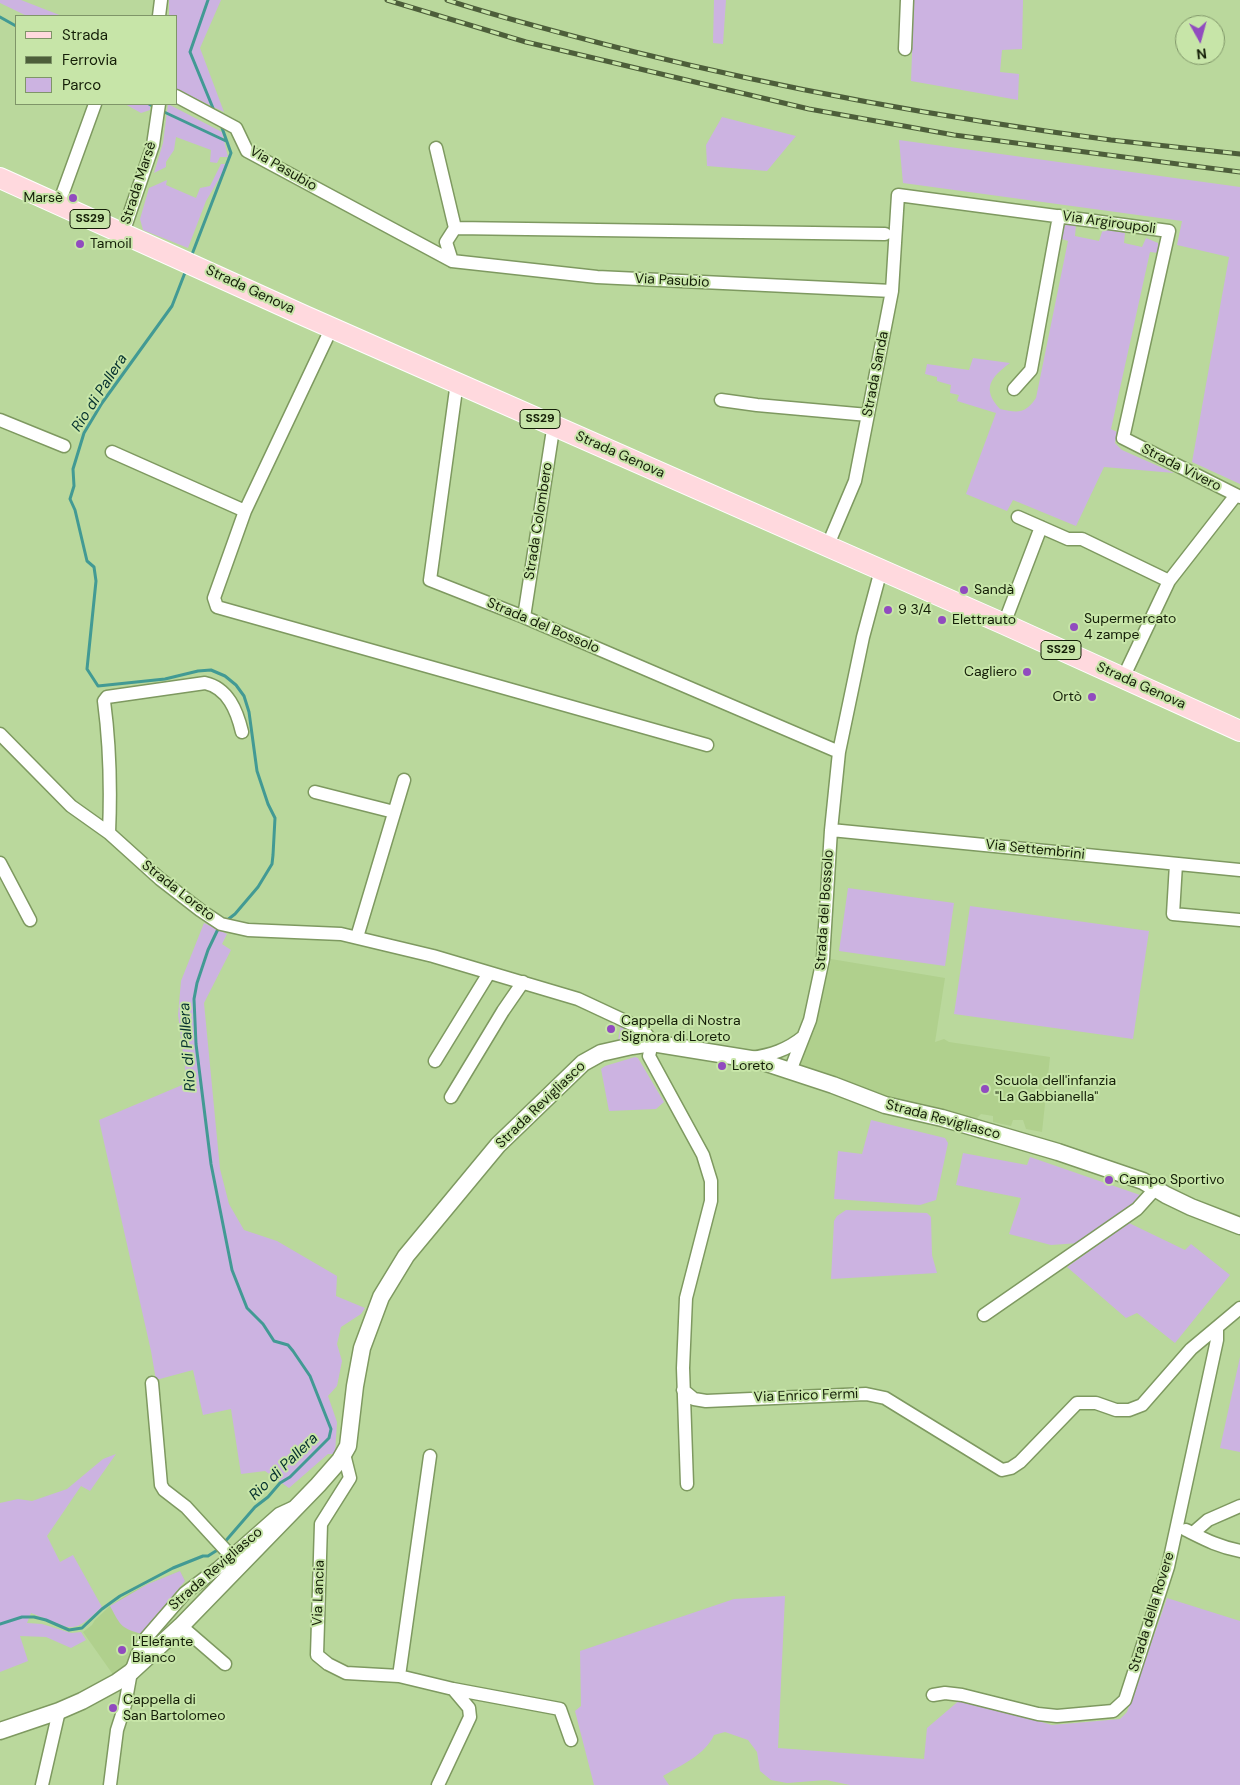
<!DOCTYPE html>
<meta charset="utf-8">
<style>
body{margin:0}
#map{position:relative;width:1240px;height:1785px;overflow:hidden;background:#bad89c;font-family:"DM Sans",sans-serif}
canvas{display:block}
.legend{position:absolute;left:15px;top:15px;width:162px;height:90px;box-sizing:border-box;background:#c7e5a8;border:1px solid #7f9568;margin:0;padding:6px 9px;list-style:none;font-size:15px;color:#141e07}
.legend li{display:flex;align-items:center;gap:10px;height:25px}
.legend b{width:25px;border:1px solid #7f9568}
.north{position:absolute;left:1175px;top:15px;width:50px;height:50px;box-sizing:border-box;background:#c7e5a8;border:1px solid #7f9568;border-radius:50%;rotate:173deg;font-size:14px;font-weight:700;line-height:20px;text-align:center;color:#141e07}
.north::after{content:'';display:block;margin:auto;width:18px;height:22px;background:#914bbf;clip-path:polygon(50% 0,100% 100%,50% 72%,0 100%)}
</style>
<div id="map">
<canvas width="1240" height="1785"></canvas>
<ul class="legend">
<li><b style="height:6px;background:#ffd9de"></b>Strada</li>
<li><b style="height:6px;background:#4d5e3a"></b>Ferrovia</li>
<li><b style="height:14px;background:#ccb3e1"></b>Parco</li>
</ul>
<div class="north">N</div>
</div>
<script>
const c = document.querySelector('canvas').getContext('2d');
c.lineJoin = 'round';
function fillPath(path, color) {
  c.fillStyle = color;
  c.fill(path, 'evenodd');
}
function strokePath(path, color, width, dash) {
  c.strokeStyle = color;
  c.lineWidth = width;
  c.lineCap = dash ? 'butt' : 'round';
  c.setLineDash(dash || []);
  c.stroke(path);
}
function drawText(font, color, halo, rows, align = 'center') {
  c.font = font + ' "DM Sans",sans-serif';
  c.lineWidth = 4;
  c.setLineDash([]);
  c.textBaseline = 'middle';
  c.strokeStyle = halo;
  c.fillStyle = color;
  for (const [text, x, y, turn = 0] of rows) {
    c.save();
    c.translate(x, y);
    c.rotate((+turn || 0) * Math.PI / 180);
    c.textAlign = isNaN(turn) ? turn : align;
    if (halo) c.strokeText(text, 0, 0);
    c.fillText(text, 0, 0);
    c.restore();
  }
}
fillPath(new Path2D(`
 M 831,959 L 945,978 L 935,1042 L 944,1039 L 949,1042 L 1050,1057 L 1042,1132 L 1026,1129 L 1023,1120 L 1013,1120 L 1011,1126 L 993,1122 L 993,1116 L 981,1114 L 976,1119 L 921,1108 L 798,1070 L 820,1007 Z
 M 180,1571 L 185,1581 L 150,1623 L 142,1638 L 138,1636 L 126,1667 L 114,1676 L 83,1632 L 92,1625 L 95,1620 L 110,1606 L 130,1593 L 148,1584 Z`), '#b0d08d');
fillPath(new Path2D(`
 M 0,0 L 21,0 L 62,16 L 27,16 L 0,3 Z
 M 169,0 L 221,0 L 200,48 L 224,112 L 176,89 L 176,16 L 169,16 Z
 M 714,0 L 726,0 L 723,44 L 713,43 Z
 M 914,0 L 1023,0 L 1022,49 L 1002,50 L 1000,72 L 1019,74 L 1018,100 L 911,81 Z
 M 125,104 L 150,104 L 150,110 L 141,113 Z
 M 168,104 L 222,132 L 228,157 L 220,157 L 217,163 L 210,162 L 211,150 L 176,137 L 174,150 L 166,162 L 166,167 L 154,173 L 163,143 Z
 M 722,117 L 796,136 L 767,171 L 707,166 L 706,145 Z
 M 899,140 L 1240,187 L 1240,484 L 1192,462 L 1229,257 L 1177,245 L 1182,221 L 903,183 Z
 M 221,164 L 225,164 L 223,172 L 206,201 L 188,248 L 143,230 L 140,219 L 149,188 L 167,180 L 166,185 L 196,198 L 200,188 L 210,186 Z
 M 1070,224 L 1076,225 L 1075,236 L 1099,241 L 1103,229 L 1125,233 L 1124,243 L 1142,247 L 1146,238 L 1158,243 L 1158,253 L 1150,252 L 1111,429 L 1117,432 L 1115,443 L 1122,450 L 1174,473 L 1104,467 L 1076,526 L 1013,500 L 1007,511 L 966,494 L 996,413 L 957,401 L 959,395 L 950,393 L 951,385 L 937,381 L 937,377 L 925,374 L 927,364 L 969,370 L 973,358 L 1010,363 C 991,377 981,389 1000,409 C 1018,413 1025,414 1036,398 L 1068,241 L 1059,238 C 1061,230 1062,225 1070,224 Z
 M 848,888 L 954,903 L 945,966 L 839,951 Z
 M 970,906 L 1149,931 L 1133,1039 L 954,1014 Z
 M 204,923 L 227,934 L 222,944 L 231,950 L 204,1003 L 220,1169 L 229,1204 L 244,1230 L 277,1241 L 337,1276 L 336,1296 L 365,1308 L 361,1314 L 341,1327 L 337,1344 L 342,1361 L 337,1386 L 328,1396 L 337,1422 L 335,1454 L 328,1454 L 289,1488 L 265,1471 L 241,1474 L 231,1409 L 203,1415 L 193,1370 L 156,1380 L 151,1351 L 99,1120 L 187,1083 L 178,1015 L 181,981 Z
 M 621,1025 L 635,1034 L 635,1036 L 618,1040 Z
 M 635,1057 L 638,1058 L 664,1102 L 656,1109 L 609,1111 L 601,1069 L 605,1066 Z
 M 871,1120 L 945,1138 L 948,1143 L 936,1200 L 920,1205 L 834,1199 L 838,1151 L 862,1154 Z
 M 963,1153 L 1027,1165 L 1030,1157 L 1140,1195 L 1140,1199 L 1079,1243 L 1051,1245 L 1009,1234 L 1021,1198 L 956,1185 Z
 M 846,1210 L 927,1213 L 931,1217 L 932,1255 L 937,1273 L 831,1279 L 834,1221 L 837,1216 Z
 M 1129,1223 L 1185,1250 L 1191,1244 L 1230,1275 L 1175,1343 L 1137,1313 L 1126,1318 L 1067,1267 Z
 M 1240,1357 L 1240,1452 L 1220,1448 Z
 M 116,1454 L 90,1491 L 81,1486 L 47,1536 L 60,1562 L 73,1555 L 102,1607 C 94,1614 81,1629 69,1627 C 62,1627 40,1616 31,1613 L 27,1623 L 42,1624 L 71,1633 L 81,1632 L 86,1640 L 71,1648 L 46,1637 L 20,1636 L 28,1661 L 0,1672 L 0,1503 L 18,1499 L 32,1501 L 67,1489 L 103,1459 Z
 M 180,1571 L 185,1581 L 150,1623 L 144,1635 C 120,1627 122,1628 110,1606 L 148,1584 Z
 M 785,1596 L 778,1748 L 924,1759 L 927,1728 L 961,1699 L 1052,1725 L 1120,1719 L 1127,1712 L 1167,1598 L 1240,1621 L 1240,1785 L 850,1785 L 826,1780 L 787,1783 L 771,1780 L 760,1771 L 757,1752 L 748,1740 L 725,1732 L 714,1735 C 705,1755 681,1765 663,1776 L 669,1785 L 594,1785 L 575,1711 L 581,1706 L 580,1651 L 734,1599 Z`), '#ccb3e1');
strokePath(new Path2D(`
 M 208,0 L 190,52 L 215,113
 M 0,17 L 16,26
 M 149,104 L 156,108
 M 162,111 L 226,141
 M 191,257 L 231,153 L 221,125
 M 186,270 L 172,306 L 102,403 L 84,433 L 73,469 L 74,486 L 70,499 L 75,510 L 87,561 L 94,567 L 96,581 L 87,669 L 98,686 L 165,679 L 198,671 L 211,670 L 225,676 L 236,685 L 244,696 L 249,712 L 257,771 L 268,804 L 275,818 L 273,855 L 272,864 L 258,887 L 235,914 L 226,921
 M 219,927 L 208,950 L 197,983 L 194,999 L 196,1044 L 211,1164 L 232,1270 L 247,1308 L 263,1324 L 274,1341 L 288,1345 L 293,1351 L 310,1376 L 331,1429 L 329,1438 L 290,1477 L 280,1483 L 268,1497 L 255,1507 L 223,1544
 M 0,1624 L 22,1617 L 34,1617 L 46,1620 L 69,1630 L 82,1628 L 102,1609 L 120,1596 L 173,1568 L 203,1556 L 208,1556 L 219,1549`), '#429a94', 3);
const minor = new Path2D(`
 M 159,16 L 161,0
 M 905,49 L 907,0
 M 176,96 L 236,128 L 247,151 L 452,261 L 597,277 L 892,291
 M 436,148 L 455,228
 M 58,206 L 95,104
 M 123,233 L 153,145 L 159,104
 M 452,261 L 446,242 L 455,228 L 885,234
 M 332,327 L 245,511 L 214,598 L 217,607 L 707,745
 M 457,382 L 430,580 L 524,617 L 839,752
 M 1014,389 L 1031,370 L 1059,216
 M 721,400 L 757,405 L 868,415
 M 0,420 L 64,446
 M 112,452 L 245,511
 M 1018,517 L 1068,539 L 1082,539 L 1169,581
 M 827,547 L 855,481 L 892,291 L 898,195 L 1169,231 L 1123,438 L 1240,497
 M 524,617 L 552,436 L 556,426
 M 1004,624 L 1041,527
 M 1123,678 L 1169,581 L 1236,495
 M 0,734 L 71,806 L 109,833 L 160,879 L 200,910 L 221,924 L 248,930 L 341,934 L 433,956 L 578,999 L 638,1027 L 647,1035 L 652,1043 L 649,1056 L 703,1155 L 711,1181 L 711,1201 L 686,1298 L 683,1368 L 687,1484
 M 315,792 L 394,812
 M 831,830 L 1240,870
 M 109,833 C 111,787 110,746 104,701 L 107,697 L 205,683 C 228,688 237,711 242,732
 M 0,863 L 30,920
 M 1176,864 L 1173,914 L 1240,920
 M 357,937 L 404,780
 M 751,1058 C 771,1055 787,1050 803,1037
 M 435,1061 L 489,973
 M 790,1071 L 810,1020 L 823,959 L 831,830 L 839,752 L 863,637 L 881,570
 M 451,1097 L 503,1011 L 523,982
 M 984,1315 L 1137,1209 L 1156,1188
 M 152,1383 L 161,1485 L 164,1490 L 186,1507 L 231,1556
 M 683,1390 L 694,1399 L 706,1401 L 866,1394 L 885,1398 L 1002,1470 L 1011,1468 L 1020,1462 L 1077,1403 L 1096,1403 L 1116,1410 L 1129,1410 L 1142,1405 L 1191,1349 L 1240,1308
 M 344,1454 L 350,1478 L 321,1524 L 317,1655 L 328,1664 L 346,1673 L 399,1676 L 430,1456
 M 1186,1530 C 1206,1540 1217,1546 1240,1551
 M 1193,1533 L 1208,1520 L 1240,1506
 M 181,1626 L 225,1664
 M 399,1676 L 453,1689 L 560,1709 L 571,1740
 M 933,1695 L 945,1693 L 962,1695 L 1038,1714 L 1057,1716 L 1113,1711 L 1125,1700 L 1168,1567 L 1217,1340 L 1217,1328
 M 42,1785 L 59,1711
 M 110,1785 L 117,1730 L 125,1705 L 131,1672 L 137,1655 L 146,1638 L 185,1593 L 218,1568 L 279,1514 L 292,1508
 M 438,1785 L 470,1717 L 469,1708 L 453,1689`);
const tertiary = new Path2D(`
 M 0,1731 L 59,1711 L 82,1701 L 117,1682 L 131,1672 L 181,1626 L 318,1485 L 340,1460 L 348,1446 L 355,1386 L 362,1348 L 381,1297 L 406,1256 L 498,1145 L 583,1063 L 601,1053 L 632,1046 L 652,1043 L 757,1060 L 833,1085 L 885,1105 L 942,1118 L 1058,1152 L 1143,1181 L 1166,1195 L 1191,1207 L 1240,1226`);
const primary = new Path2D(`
 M 0,178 L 305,316 L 1004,624 L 1240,731`);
strokePath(minor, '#7e9960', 15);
strokePath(tertiary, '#7e9960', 19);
strokePath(primary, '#fff', 22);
strokePath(minor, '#fff', 12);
strokePath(tertiary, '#fff', 16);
strokePath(primary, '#ffd9de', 20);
const rail = new Path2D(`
 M 387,0 L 526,42 L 809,109 L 954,135 L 1240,172
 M 447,0 C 509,20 572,36 635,52 C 792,91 951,119 1111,140 C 1154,145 1197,149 1240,154`);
strokePath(rail, '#4d5e3a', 5);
strokePath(rail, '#c7e5a8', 3, [9]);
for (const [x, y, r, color] of [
 [73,198,5,"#914bbf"],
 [80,244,5,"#914bbf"],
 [964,590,5,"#914bbf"],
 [888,610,5,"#914bbf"],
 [942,620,5,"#914bbf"],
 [1074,627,5,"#914bbf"],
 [1027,672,5,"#914bbf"],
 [1092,697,5,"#914bbf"],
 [611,1029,5,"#914bbf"],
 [722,1066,5,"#914bbf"],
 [985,1089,5,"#914bbf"],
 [1109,1180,5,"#914bbf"],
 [122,1650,5,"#914bbf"],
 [113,1708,5,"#914bbf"]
]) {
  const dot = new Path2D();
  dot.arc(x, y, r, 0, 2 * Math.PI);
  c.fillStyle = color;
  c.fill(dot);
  strokePath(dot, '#c7e5a8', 2);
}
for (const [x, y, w] of [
 [90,219,40],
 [540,419,40],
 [1061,650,40]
]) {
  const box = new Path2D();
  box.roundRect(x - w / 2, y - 9.5, w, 19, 4);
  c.fillStyle = '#c7e5a8';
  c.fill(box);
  strokePath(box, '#141e07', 1);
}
drawText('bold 12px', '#141e07', null, [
 ["SS29",90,219],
 ["SS29",540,419],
 ["SS29",1061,650]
]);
drawText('14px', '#141e07', '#c7e5a8', [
 ["Via Pasubio",283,169,30],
 ["Strada Marsè",139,183,-72],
 ["Via Argiroupoli",1109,223,8],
 ["Via Pasubio",672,281,3],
 ["Strada Genova",250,290,25],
 ["Strada Sanda",876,374,-79],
 ["Strada Genova",620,455,24],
 ["Strada Vivero",1181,468,27],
 ["Strada Colombero",539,521,-81],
 ["Strada del Bossolo",543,626,23],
 ["Strada Genova",1141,686,24],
 ["Via Settembrini",1035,850,6],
 ["Strada Loreto",178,891,38],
 ["Strada del Bossolo",825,910,-86],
 ["Strada Revigliasco",541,1105,-44],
 ["Strada Revigliasco",943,1120,15],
 ["Via Enrico Fermi",806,1396,-2],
 ["Strada Revigliasco",216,1569,-41],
 ["Via Lancia",319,1593,-88],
 ["Strada della Rovere",1152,1612,-73]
]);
drawText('14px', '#141e07', '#c7e5a8', [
 ["Marsè",63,198,"right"],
 ["Tamoil",90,244],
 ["Sandà",974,590],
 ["9 3/4",898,610],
 ["Supermercato",1084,619],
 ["4 zampe",1084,635],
 ["Elettrauto",952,620],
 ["Cagliero",1017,672,"right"],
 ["Ortò",1082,697,"right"],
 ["Cappella di Nostra",621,1021],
 ["Signora di Loreto",621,1037],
 ["Loreto",732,1066],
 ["Scuola dell'infanzia",995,1081],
 ["\"La Gabbianella\"",995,1097],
 ["Campo Sportivo",1119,1180],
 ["L'Elefante",132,1642],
 ["Bianco",132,1658],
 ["Cappella di",123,1700],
 ["San Bartolomeo",123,1716]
], 'left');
drawText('italic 15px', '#05312f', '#c7e5a8', [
 ["Rio di Pallera",100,393,-57],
 ["Rio di Pallera",188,1047,-94],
 ["Rio di Pallera",284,1467,-44]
]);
</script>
